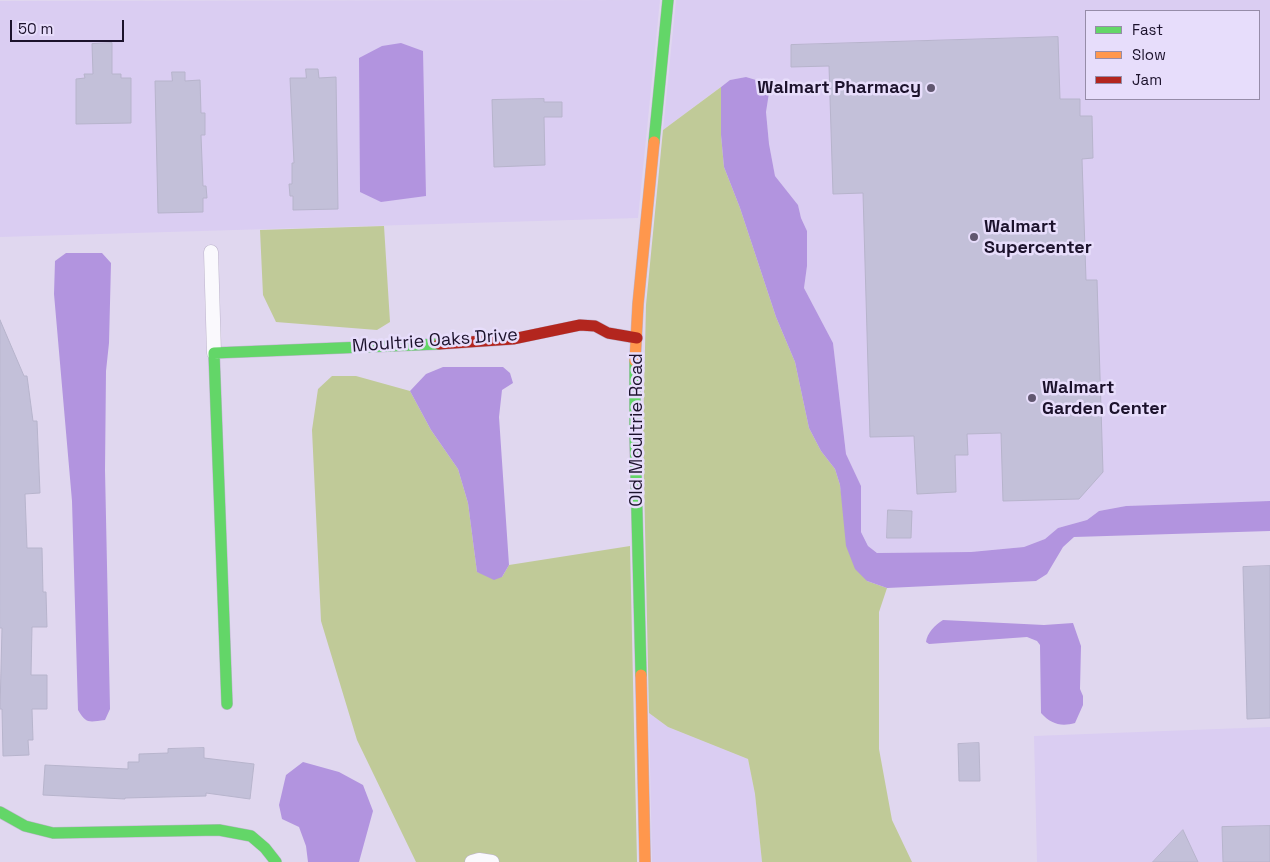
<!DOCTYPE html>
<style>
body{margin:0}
#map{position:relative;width:1270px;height:862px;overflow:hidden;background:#e0d7ef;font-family:"Space Grotesk",sans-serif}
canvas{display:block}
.legend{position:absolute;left:1085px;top:10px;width:175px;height:90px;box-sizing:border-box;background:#e7ddfb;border:1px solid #968ca8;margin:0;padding:6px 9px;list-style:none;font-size:15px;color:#1c122c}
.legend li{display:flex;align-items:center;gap:10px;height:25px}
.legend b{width:25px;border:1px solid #968ca8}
.scale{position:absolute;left:10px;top:20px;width:114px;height:22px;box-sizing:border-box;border:2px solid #1c122c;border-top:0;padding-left:6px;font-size:15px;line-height:18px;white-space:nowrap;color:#1c122c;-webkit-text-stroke:4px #e7ddfb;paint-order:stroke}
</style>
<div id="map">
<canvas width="1270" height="862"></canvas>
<ul class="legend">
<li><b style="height:6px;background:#63d668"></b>Fast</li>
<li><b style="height:6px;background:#ff974d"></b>Slow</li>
<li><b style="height:6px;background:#b3261e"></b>Jam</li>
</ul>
<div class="scale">50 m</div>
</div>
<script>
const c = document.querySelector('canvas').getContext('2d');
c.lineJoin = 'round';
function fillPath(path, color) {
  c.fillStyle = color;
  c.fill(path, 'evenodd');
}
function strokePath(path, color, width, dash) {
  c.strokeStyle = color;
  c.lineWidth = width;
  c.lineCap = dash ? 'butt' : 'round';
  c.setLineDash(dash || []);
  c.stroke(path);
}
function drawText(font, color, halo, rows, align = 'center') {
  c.font = font + ' "Space Grotesk",sans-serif';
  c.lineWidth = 5;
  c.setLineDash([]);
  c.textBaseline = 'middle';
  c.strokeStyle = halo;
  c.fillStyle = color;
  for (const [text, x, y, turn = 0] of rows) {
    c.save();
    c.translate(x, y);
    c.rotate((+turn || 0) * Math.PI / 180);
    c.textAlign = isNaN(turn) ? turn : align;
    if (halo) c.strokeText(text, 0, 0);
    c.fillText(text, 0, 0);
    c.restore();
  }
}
fillPath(new Path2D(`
 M 660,0 L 638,218 L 0,237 L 0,1 Z
 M 676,0 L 1270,0 L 1270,501 L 1126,506 L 1099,511 L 1087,520 L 1058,528 L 1045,539 L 1024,547 L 971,552 L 877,553 L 868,546 L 861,532 L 861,486 L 846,454 L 833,343 L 804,288 L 807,266 L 807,231 L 801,218 L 798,205 L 775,176 L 769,144 L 766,112 L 769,93 L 756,80 L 746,77 L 730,80 L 663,130 ZM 1086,11 L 1259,11 L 1259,99 L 1086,99 Z
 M 649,713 L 668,727 L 748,759 L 755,794 L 762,862 L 652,862 Z
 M 1270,727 L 1270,862 L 1037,862 L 1034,736 Z`), '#dacdf2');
fillPath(new Path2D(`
 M 721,87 L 721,135 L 724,167 L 740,208 L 776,317 L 795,362 L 809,428 L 821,451 L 835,469 L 840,485 L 843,506 L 867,581 L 887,588 L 879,612 L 879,749 L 892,820 L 912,862 L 762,862 L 755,794 L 748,759 L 668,727 L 649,713 L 643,434 L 646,305 L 663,130 Z
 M 384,226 L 390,322 L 377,330 L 276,322 L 263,295 L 260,230 Z
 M 332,376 L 356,376 L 410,391 L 431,430 L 458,469 L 468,503 L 477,572 L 502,577 L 509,565 L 630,546 L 637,862 L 416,862 L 357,740 L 321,621 L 312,430 L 318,389 Z`), '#c0ca98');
fillPath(new Path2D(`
 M 401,43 L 423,51 L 426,196 L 381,202 L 360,192 L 359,58 L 382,46 Z
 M 746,77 L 756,80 L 769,93 L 766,112 L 769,144 L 775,176 L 798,205 L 801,218 L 807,231 L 807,266 L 804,288 L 833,343 L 846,454 L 861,486 L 861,532 L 868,546 L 877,553 L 971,552 L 1024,547 L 1045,539 L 1058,528 L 1087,520 L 1099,511 L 1126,506 L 1270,501 L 1270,531 L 1074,537 L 1063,547 L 1047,574 L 1036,581 L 887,588 L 867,581 L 855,569 L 846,546 L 840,485 L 835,469 L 821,451 L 809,428 L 795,362 L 776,317 L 740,208 L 724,167 L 721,135 L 721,87 L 730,80 Z
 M 66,253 L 102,253 L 111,263 L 109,343 L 106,371 L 105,470 L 110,709 L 105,720 C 89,722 86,724 78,710 L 72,501 L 54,294 L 55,261 Z
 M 443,367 L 503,367 L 510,373 L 513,383 L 502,390 L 499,417 L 509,565 L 502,577 L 494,580 L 477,572 L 468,503 L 458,469 L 431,430 L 410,391 L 426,374 Z
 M 943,620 L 1044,625 L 1073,623 L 1081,646 L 1080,689 L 1083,696 L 1083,705 L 1075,723 C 1061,727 1051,724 1041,713 L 1040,645 L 1037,641 L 1027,637 L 929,644 L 926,642 C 927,633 935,625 943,620 Z
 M 303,762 L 339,772 L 363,785 L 373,811 L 359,862 L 308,862 L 306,846 L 299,827 L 282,819 L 279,805 L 286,775 Z`), '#b294df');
const building = new Path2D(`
 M 1058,37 L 1060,99 L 1080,99 L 1080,116 L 1092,116 L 1093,158 L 1082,159 L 1086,280 L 1097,280 L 1103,472 L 1079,499 L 1003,501 L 1001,433 L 967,434 L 968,455 L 955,455 L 956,492 L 917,494 L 914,436 L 870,437 L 863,193 L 833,194 L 829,66 L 791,67 L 791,45 Z
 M 112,43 L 112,74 L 121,74 L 121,78 L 131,78 L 131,123 L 76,124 L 76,79 L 85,78 L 84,74 L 93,74 L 92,44 Z
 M 306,69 L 318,69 L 319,78 L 336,77 L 338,209 L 293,210 L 293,196 L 290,196 L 289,184 L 292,184 L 292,163 L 294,163 L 290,78 L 306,78 Z
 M 172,72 L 185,72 L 185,81 L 200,80 L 201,113 L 205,113 L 205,135 L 201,135 L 203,186 L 206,186 L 207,198 L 203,198 L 203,212 L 158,213 L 155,81 L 172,81 Z
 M 544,99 L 544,102 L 562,102 L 562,117 L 544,117 L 545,165 L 494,167 L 492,100 Z
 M 0,320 L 24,376 L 27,376 L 33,421 L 37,421 L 40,493 L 25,494 L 27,548 L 42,548 L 43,592 L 46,592 L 47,627 L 32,627 L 31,675 L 47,675 L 47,709 L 32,709 L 33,740 L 28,740 L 29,755 L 3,756 L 2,709 L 0,709 L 2,628 L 0,628 Z
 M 888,510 L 912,511 L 911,538 L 887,538 Z
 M 1270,566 L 1270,718 L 1247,719 L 1243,567 Z
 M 979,743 L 980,781 L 959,781 L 958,744 Z
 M 204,748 L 204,758 L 254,764 L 250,799 L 206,793 L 206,796 L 125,798 L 125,799 L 43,795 L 45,765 L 128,769 L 128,762 L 139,762 L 139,754 L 168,753 L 168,749 Z
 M 1270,826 L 1270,862 L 1223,862 L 1222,827 Z
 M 1183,830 L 1198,862 L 1153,862 Z`);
fillPath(building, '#c3c0d9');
strokePath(building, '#b7b4cc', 1);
const street = new Path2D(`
 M 211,252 L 214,353
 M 472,862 L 479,860 L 492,862`);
const fast = new Path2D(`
 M 654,142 L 668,0
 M 635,361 L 635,434 L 641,675
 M 227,704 L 214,353 L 439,344
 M 0,812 L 25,826 L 53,833 L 219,830 L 251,836 L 265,848 L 276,862`);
const slow = new Path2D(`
 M 635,361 L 638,304 L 654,142
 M 641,675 L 645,862`);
const jam = new Path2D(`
 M 439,344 L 513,339 L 580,325 L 595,326 L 608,333 L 637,338`);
strokePath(street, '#bdb4cc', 15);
strokePath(fast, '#bdb4cc', 12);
strokePath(slow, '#bdb4cc', 12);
strokePath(jam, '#bdb4cc', 12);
strokePath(street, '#faf9fd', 14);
strokePath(fast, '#63d668', 11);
strokePath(slow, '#ff974d', 11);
strokePath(jam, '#b3261e', 11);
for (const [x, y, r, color] of [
 [931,88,5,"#615770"],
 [974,237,5,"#615770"],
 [1032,398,5,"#615770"]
]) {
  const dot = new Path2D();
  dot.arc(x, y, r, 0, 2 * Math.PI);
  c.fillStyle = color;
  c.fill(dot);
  strokePath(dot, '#e7ddfb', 2);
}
drawText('bold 18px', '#1c122c', '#e7ddfb', [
 ["Walmart Pharmacy",921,88,"right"],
 ["Walmart",984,227],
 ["Supercenter",984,248],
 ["Walmart",1042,388],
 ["Garden Center",1042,409]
], 'left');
drawText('18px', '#1c122c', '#e7ddfb', [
 ["Moultrie Oaks Drive",435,341,-4],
 ["Old Moultrie Road",637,430,-90]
]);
</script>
